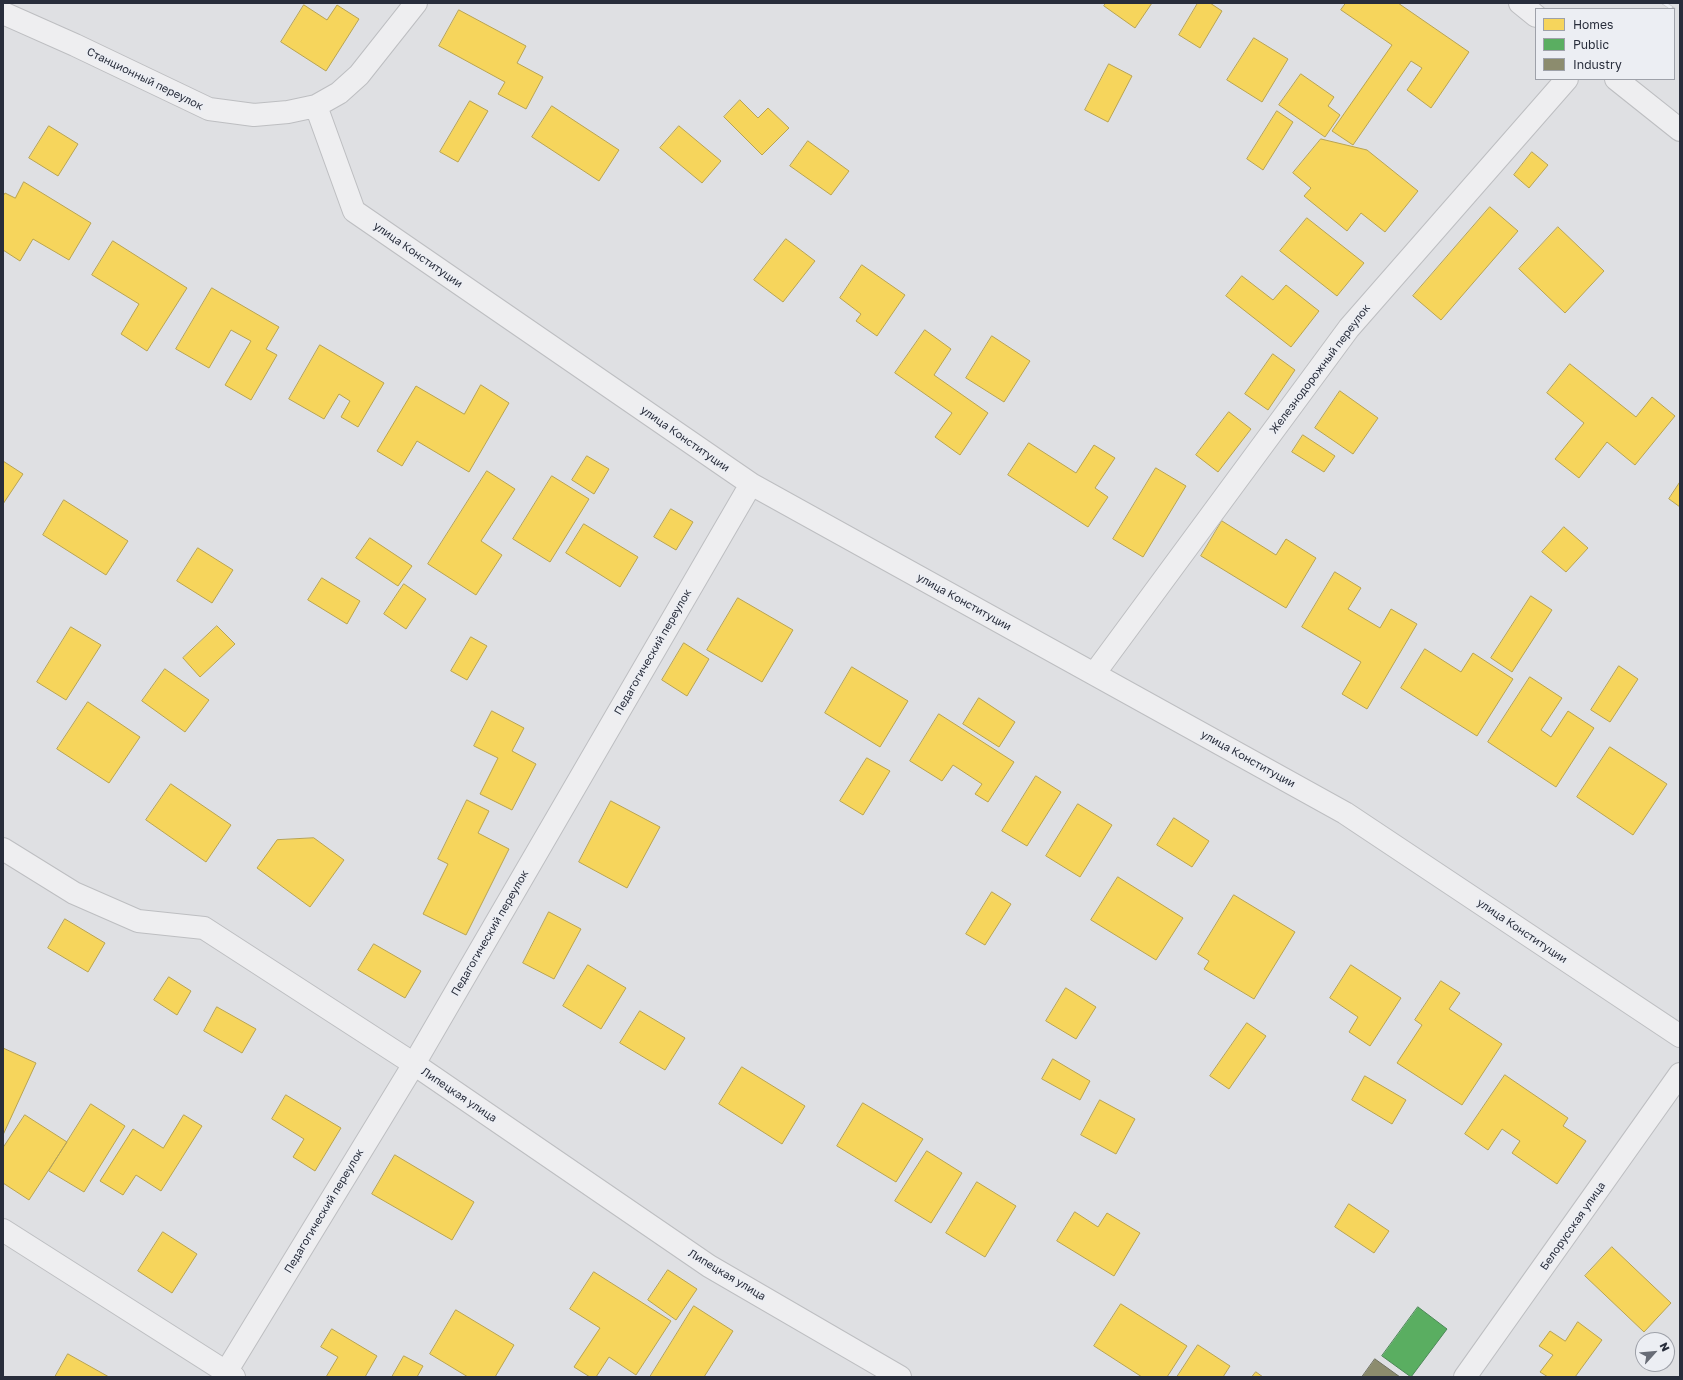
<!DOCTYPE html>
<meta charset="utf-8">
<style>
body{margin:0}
#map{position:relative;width:1683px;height:1380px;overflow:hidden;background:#dfe0e3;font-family:"Golos Text",sans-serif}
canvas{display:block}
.frame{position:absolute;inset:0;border:4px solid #282d3b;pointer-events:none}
.legend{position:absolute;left:1535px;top:8px;width:140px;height:72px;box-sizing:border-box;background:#eceef3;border:1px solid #9ea1a9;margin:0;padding:5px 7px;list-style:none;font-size:12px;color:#282d3b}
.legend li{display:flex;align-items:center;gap:8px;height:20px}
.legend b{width:20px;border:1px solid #9ea1a9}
.north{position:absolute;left:1635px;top:1332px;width:40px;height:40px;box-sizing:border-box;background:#eceef3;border:1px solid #9ea1a9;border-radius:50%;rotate:63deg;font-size:11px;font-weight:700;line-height:16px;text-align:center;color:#282d3b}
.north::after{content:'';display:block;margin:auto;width:14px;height:18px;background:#686c76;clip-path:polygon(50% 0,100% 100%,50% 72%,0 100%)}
</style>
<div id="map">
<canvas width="1683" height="1380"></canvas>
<div class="frame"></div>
<ul class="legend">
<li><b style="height:11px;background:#f6d55c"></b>Homes</li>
<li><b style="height:11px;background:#5aae61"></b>Public</li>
<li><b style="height:11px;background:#8c8c6e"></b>Industry</li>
</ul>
<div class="north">N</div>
</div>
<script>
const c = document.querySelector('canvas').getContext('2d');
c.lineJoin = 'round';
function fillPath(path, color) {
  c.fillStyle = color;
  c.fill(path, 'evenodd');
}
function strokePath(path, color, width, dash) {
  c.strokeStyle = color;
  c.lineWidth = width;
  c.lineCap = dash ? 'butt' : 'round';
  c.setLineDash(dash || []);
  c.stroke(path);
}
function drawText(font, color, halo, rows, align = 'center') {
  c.font = font + ' "Golos Text",sans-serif';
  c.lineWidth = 4;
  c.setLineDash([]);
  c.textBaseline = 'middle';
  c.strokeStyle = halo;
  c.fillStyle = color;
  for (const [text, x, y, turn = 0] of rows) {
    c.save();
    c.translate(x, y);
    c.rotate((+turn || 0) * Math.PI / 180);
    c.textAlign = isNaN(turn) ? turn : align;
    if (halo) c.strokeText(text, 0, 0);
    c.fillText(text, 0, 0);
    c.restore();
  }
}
const homes = new Path2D(`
 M 1106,3 L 1152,3 L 1135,28 L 1104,6 Z
 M 1198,3 L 1210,3 L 1222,11 L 1200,48 L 1179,35 Z
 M 1346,3 L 1398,3 L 1469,52 L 1431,108 L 1407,90 L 1422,68 L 1411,61 L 1353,145 L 1332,131 L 1392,45 L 1341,10 Z
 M 304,5 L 327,20 L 337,5 L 359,19 L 326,71 L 281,42 Z
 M 459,10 L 526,46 L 517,63 L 543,77 L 526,109 L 498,94 L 505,82 L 439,46 Z
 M 1254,38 L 1288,59 L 1262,102 L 1227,80 Z
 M 1109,64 L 1132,76 L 1108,122 L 1085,110 Z
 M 1301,74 L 1334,97 L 1328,106 L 1340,115 L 1325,137 L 1279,105 Z
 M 740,100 L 758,118 L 768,108 L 789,128 L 762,155 L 724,117 Z
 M 470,101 L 488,111 L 458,162 L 440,152 Z
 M 552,106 L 619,150 L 599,181 L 532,137 Z
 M 1277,111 L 1293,122 L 1263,170 L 1247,159 Z
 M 49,126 L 78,144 L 58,176 L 29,158 Z
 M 679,126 L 721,161 L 702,183 L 660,148 Z
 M 1321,139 L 1367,150 L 1418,191 L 1385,232 L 1361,213 L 1347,231 L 1304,196 L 1311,188 L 1293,173 Z
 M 808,141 L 849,171 L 831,195 L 790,166 Z
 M 1532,152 L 1548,165 L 1529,188 L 1514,175 Z
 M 24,182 L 91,223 L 69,260 L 33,239 L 20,261 L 3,250 L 3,196 L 5,193 L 15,198 Z
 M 1490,207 L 1518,231 L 1441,320 L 1413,296 Z
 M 1307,218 L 1364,263 L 1337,296 L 1280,251 Z
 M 1558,227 L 1604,271 L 1565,313 L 1519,269 Z
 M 786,239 L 815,261 L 783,302 L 754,280 Z
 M 113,241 L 187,288 L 147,351 L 121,334 L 139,304 L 92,275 Z
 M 862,265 L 905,295 L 877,336 L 856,321 L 861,314 L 840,298 Z
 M 1242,276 L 1273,300 L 1286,285 L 1319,311 L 1291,347 L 1226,296 Z
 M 212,288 L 279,327 L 266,349 L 277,355 L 251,400 L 225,385 L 251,341 L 231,330 L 209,368 L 176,349 Z
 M 925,330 L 951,349 L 934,375 L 988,413 L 960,455 L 935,437 L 952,413 L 895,373 Z
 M 992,336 L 1030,361 L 1004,402 L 966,378 Z
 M 320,345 L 384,383 L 358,427 L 341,417 L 350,401 L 339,394 L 324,419 L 289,399 Z
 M 1273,354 L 1295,370 L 1268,410 L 1245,394 Z
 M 1570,364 L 1636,417 L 1652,397 L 1675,416 L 1635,465 L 1607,442 L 1579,478 L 1555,459 L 1584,423 L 1547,393 Z
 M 481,385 L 509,403 L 469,472 L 417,441 L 402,466 L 377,451 L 416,386 L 464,414 Z
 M 1340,391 L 1378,418 L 1353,454 L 1315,428 Z
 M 1229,412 L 1251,429 L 1218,472 L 1196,455 Z
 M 1303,435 L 1335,456 L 1324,472 L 1292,452 Z
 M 1029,443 L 1076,473 L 1094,445 L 1115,458 L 1095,488 L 1108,497 L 1088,527 L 1008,475 Z
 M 587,456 L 609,469 L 594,494 L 572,480 Z
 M 3,461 L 23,474 L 3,504 Z
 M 1156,468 L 1186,486 L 1143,557 L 1113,539 Z
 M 487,471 L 515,489 L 481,541 L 502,555 L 476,595 L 428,564 Z
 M 552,476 L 589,499 L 550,562 L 513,539 Z
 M 1680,482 L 1680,507 L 1669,499 Z
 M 64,500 L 128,541 L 106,575 L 43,535 Z
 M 671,509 L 693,522 L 676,550 L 654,537 Z
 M 1222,521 L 1276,555 L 1286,539 L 1316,558 L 1286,608 L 1201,556 Z
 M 584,524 L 638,557 L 620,587 L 566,553 Z
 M 1564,527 L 1588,548 L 1566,572 L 1542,552 Z
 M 370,538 L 412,566 L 398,586 L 356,558 Z
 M 198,548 L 233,570 L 212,603 L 177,581 Z
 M 1335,572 L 1361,588 L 1348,609 L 1380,628 L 1391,609 L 1417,624 L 1367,709 L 1342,694 L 1361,662 L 1302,627 Z
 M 322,578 L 360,601 L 347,624 L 308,600 Z
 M 404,584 L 426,599 L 406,629 L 384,614 Z
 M 1531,596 L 1552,610 L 1512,672 L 1491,658 Z
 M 738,598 L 793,630 L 762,682 L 707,650 Z
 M 217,626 L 235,644 L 200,677 L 183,658 Z
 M 71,627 L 101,645 L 66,700 L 37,682 Z
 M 471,637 L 487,646 L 467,680 L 451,671 Z
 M 684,643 L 709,659 L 687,696 L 662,680 Z
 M 1425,649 L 1461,672 L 1473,653 L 1513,679 L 1477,736 L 1401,688 Z
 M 1619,666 L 1638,679 L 1610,722 L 1591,710 Z
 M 852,667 L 908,701 L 880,747 L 825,713 Z
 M 165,669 L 209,700 L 185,732 L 142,701 Z
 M 1530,677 L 1562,698 L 1541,730 L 1551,737 L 1568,711 L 1594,728 L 1556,787 L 1488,742 Z
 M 979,698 L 1015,722 L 999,747 L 963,724 Z
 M 88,702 L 140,737 L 109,783 L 57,749 Z
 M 492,711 L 524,728 L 512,751 L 536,764 L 512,810 L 480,794 L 498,758 L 474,746 Z
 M 939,714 L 1014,762 L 988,802 L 975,794 L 982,784 L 953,765 L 942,781 L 910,761 Z
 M 1610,747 L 1667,784 L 1633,835 L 1577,797 Z
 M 867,758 L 890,771 L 863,815 L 840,801 Z
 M 1036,776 L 1061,792 L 1027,846 L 1002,831 Z
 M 171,784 L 231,825 L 206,862 L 146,820 Z
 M 467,800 L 489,811 L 478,833 L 509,849 L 466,935 L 423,914 L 448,864 L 438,859 Z
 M 611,801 L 660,827 L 627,888 L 579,862 Z
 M 1078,804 L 1112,825 L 1080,877 L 1046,856 Z
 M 1174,818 L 1209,841 L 1192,867 L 1157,845 Z
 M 314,838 L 344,860 L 310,907 L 257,868 L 277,840 Z
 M 1118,877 L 1183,918 L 1156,960 L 1091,920 Z
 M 992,892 L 1011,904 L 985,945 L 966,934 Z
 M 1234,895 L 1295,932 L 1254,999 L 1204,969 L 1209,961 L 1198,954 Z
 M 549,912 L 581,929 L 554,979 L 523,963 Z
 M 65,919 L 105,943 L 88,972 L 48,948 Z
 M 374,944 L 421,971 L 405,998 L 358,970 Z
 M 588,965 L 626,988 L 601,1029 L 563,1006 Z
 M 1351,965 L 1401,998 L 1370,1046 L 1349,1032 L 1358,1017 L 1330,998 Z
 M 169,977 L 191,991 L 177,1015 L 154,1000 Z
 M 1441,981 L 1460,993 L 1449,1009 L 1502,1044 L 1462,1105 L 1397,1063 L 1422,1025 L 1415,1020 Z
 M 1066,988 L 1096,1007 L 1076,1039 L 1046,1021 Z
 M 217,1007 L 256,1029 L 242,1053 L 204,1031 Z
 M 640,1011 L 685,1038 L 665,1070 L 620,1043 Z
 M 1247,1023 L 1266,1036 L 1229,1089 L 1210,1076 Z
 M 3,1048 L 36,1063 L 3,1135 Z
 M 1053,1059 L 1090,1081 L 1080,1100 L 1042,1079 Z
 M 742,1067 L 805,1106 L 782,1144 L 719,1104 Z
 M 1505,1075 L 1568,1118 L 1563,1126 L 1586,1141 L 1557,1184 L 1512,1153 L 1520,1141 L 1502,1129 L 1488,1150 L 1465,1134 Z
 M 1365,1076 L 1406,1100 L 1392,1124 L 1352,1100 Z
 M 286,1095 L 341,1128 L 315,1171 L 293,1157 L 304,1139 L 272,1119 Z
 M 1100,1100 L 1135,1119 L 1116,1154 L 1081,1135 Z
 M 863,1103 L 923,1139 L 896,1182 L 837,1146 Z
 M 91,1104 L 125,1126 L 84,1192 L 49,1171 Z
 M 25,1115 L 67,1142 L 29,1200 L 3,1183 L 3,1148 Z
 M 184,1115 L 202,1126 L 161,1191 L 136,1175 L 123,1195 L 100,1181 L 133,1129 L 163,1148 Z
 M 927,1151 L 962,1173 L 931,1223 L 895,1201 Z
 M 395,1155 L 474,1202 L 452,1240 L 372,1194 Z
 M 977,1182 L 1016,1206 L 985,1257 L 946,1233 Z
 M 1349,1204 L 1389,1231 L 1374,1253 L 1335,1227 Z
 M 1075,1212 L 1098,1227 L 1107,1213 L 1140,1233 L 1114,1276 L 1057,1241 Z
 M 163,1232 L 197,1254 L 172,1293 L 138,1271 Z
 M 1612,1247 L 1671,1303 L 1644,1332 L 1585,1276 Z
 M 668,1270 L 697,1289 L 676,1320 L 648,1300 Z
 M 594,1272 L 671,1321 L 636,1375 L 609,1357 L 596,1377 L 590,1377 L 574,1367 L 600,1328 L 570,1309 Z
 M 1121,1304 L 1187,1346 L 1167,1377 L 1142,1377 L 1094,1346 Z
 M 694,1306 L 733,1331 L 704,1377 L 650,1377 Z
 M 456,1310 L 514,1345 L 495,1377 L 468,1377 L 430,1354 Z
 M 1578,1322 L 1602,1340 L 1575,1377 L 1548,1377 L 1540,1372 L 1553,1355 L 1539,1346 L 1550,1331 L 1565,1341 Z
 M 332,1329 L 377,1356 L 365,1377 L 326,1377 L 338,1357 L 321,1347 Z
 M 1198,1345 L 1230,1366 L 1223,1377 L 1177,1377 Z
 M 68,1354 L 109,1377 L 55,1377 Z
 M 404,1356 L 423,1366 L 417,1377 L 392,1377 Z
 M 1256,1372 L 1263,1377 L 1252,1377 Z`);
fillPath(homes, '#f6d55c');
strokePath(homes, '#b8a352', 1);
const public = new Path2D(`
 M 1418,1307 L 1447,1329 L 1411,1377 L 1382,1356 Z`);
fillPath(public, '#5aae61');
strokePath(public, '#4b8756', 1);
const industry = new Path2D(`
 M 1375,1359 L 1400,1377 L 1362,1377 Z`);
fillPath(industry, '#8c8c6e');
strokePath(industry, '#6e705f', 1);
const minor = new Path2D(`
 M 1520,3 L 1536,16
 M 3,13 L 75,45 L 209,109 L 254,115 L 288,112 L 316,106 L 339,93 L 359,75 L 416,3
 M 1616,79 L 1680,130
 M 316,106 L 354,211 L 751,484 L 1345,813 L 1680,1036
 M 1094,674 L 1349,328 L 1567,79
 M 3,849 L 74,893 L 138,921 L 204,928 L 414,1064 L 709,1266 L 900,1377
 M 3,1230 L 234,1377
 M 223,1377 L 414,1064 L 751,484
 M 1465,1377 L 1680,1074`);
strokePath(minor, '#bdbec1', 24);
strokePath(minor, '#eeeef0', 22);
const rail = new Path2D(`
 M 1664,3 L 1673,9`);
strokePath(rail, '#c7c8cb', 4.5);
strokePath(rail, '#eceef3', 3, [9]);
drawText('11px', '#282d3b', '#eceef3', [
 ["Станционный переулок",145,79,26],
 ["улица Конституции",418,255,35],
 ["Железнодорожный переулок",1320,369,-53],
 ["улица Конституции",685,439,35],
 ["улица Конституции",964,602,29],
 ["Педагогический переулок",653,652,-60],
 ["улица Конституции",1248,759,29],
 ["улица Конституции",1522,931,34],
 ["Педагогический переулок",490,933,-60],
 ["Липецкая улица",459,1095,34],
 ["Педагогический переулок",324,1211,-59],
 ["Белорусская улица",1573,1226,-55],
 ["Липецкая улица",727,1275,31]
]);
</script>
